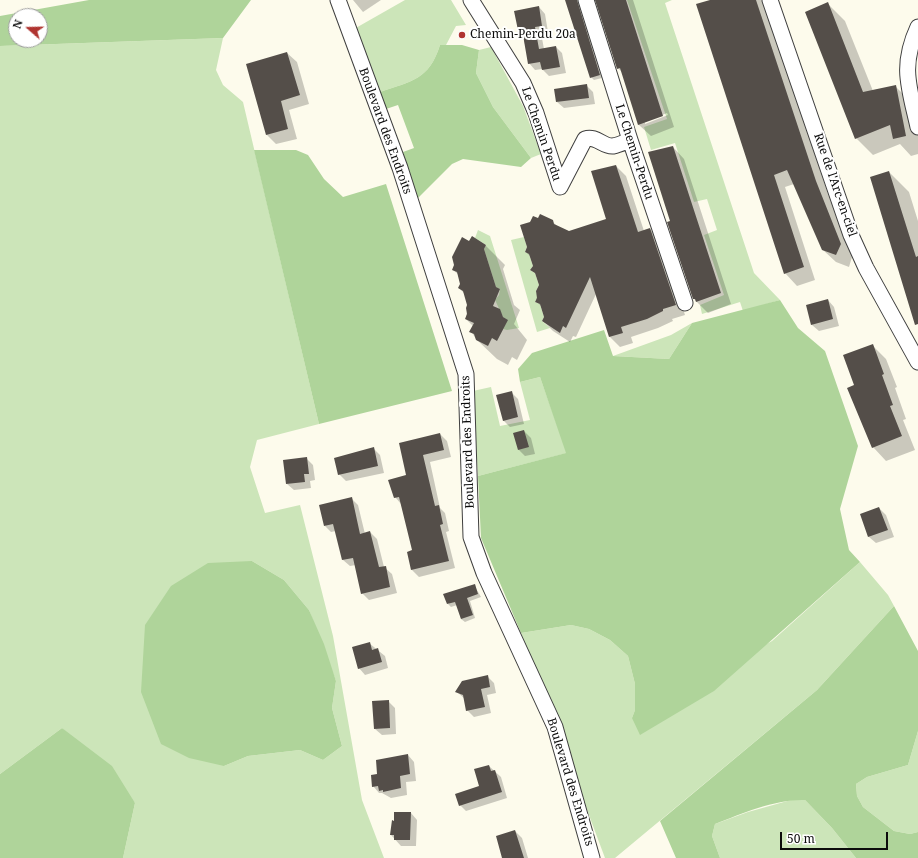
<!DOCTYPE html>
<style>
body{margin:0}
#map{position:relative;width:918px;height:858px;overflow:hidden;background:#fdfbec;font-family:"Noto Serif",serif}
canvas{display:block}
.north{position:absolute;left:8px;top:8px;width:40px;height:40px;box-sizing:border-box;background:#fff;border:1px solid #9e9e9e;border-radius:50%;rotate:290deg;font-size:11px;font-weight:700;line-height:16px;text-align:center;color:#0c0c0c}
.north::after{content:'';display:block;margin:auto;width:14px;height:18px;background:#b03430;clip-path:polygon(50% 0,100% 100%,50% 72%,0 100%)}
.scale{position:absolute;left:780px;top:832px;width:108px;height:18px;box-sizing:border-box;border:2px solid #0c0c0c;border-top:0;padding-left:5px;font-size:12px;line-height:14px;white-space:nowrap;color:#0c0c0c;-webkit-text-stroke:3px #fff;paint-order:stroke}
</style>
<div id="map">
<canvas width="918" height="858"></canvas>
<div class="north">N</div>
<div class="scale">50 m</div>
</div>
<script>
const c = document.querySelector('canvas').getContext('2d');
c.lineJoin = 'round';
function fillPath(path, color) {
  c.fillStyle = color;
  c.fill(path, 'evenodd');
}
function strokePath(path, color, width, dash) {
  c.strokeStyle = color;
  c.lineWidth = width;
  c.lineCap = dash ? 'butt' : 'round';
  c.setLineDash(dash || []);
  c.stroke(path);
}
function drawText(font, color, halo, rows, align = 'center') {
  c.font = font + ' "Noto Serif",serif';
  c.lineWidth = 4;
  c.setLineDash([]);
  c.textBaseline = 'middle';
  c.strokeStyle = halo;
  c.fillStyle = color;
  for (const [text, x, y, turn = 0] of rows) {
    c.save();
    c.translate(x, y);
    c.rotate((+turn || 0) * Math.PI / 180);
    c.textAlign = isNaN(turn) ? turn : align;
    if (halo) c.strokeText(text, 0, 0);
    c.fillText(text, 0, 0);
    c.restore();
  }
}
fillPath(new Path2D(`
 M 405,0 L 451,0 L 466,25 L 456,26 L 446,45 L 440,45 C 429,80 412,81 380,92 L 354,29 Z
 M 627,0 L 672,0 L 665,3 L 754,273 L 780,300 L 743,311 L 740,302 L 702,314 L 700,305 L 724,295 L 704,235 L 717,230 L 707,199 L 694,202 L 675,143 L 651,150 L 644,127 L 667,119 Z
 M 223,38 L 216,70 L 223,85 L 243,102 L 319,424 L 257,440 L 250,467 L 265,513 L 300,505 L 333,636 L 362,800 L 384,858 L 123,858 L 135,803 L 62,728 L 0,774 L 0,46 ZM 252,561 L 284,580 L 309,610 L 336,681 L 332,708 L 342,746 L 323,760 L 300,750 L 248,756 L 224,766 Z
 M 491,47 L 523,106 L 541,154 L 531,158 L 493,107 L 476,73 L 479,50 Z
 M 478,230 L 490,236 L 519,328 L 507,330 L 503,329 L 507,320 L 503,317 L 495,300 L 499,295 L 500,289 L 496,287 L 484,249 L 486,245 L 475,238 Z
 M 524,237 L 527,247 L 525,252 L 529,254 L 533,266 L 530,270 L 535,273 L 539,285 L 536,291 L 538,297 L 535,302 L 540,304 L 544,317 L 542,321 L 550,328 L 537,332 L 511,240 Z
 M 692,323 L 669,359 L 613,356 L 671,335 Z
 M 540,377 L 567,453 L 478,476 L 473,391 L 491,387 L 500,426 L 530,420 L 520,382 Z
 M 860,562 L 888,595 L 894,606 L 817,690 L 615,858 L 605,858 L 521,633 L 571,625 L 589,629 L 610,640 L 628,656 L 635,684 L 635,710 L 632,718 L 772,641 Z
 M 918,731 L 918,832 L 910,834 L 894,831 L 863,807 L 857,796 L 856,784 L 867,777 L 908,765 Z
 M 791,800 L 805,800 L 832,828 L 856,858 L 720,858 L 712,836 L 715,824 L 748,812 Z`), '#cce5b9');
fillPath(new Path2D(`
 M 89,0 L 251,0 L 223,38 L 0,46 L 0,16 ZM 16,16 L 40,16 L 40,40 L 16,40 Z
 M 440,45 L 462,45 L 479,50 L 476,73 L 493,107 L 531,158 L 521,167 L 463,159 L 452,164 L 417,199 L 403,152 L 414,148 L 398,105 L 386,109 L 380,92 C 412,81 429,80 440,45 Z
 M 254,150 L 296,150 L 308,155 L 324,179 L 343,197 L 386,184 L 452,391 L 319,424 Z
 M 780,300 L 798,328 L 825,351 L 858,446 L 840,509 L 849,550 L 860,562 L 714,691 L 640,735 L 632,718 L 635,710 L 635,684 L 628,656 L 610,640 L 589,629 L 571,625 L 521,633 L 481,538 L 478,476 L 566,453 L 540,377 L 520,382 L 518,369 L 532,353 L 604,330 L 613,356 L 669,359 L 692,323 Z
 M 252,561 L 284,580 L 309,610 L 324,644 L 336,681 L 332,708 L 342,746 L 323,760 L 300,750 L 248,756 L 224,766 L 189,758 L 161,744 L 141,692 L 145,625 L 171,586 L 208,563 Z
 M 894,606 L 918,651 L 918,731 L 908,765 L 867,777 L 856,784 L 857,796 L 863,807 L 894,831 L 910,834 L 918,832 L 918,858 L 856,858 L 832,828 L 805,800 C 776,799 743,813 715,824 L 712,836 L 720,858 L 676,858 L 660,821 L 817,690 Z
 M 62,728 L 112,766 L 135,803 L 123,858 L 0,858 L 0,774 Z`), '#afd49a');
fillPath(new Path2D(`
 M 353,0 L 381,0 L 363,12 Z
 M 566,0 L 581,0 L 580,7 L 602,78 L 594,80 L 591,77 Z
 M 594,0 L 633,0 L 674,127 L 651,136 L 639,125 L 623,73 L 618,68 L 596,2 ZM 667,113 L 668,115 L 645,124 L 645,122 Z
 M 713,0 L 761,0 L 764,2 L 828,194 L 852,257 L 849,267 L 836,262 L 823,250 L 794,184 L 785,187 L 815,280 L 797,286 L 785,273 Z
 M 828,4 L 845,21 L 873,91 L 895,86 L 912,103 L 918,130 L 918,154 L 911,156 L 900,144 L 873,155 L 856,138 Z
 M 539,7 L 545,14 L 548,32 L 541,33 L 544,49 L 556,47 L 562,53 L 566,73 L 549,76 L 542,69 L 535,70 L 529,63 L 524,40 L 520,35 Z
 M 287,53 L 297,62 L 309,104 L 289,110 L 297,139 L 276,144 L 267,135 L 247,65 Z
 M 586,85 L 593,92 L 595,104 L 564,108 L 557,102 Z
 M 673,147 L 684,159 L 731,304 L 708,313 L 694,299 Z
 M 616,166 L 626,176 L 644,231 L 650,229 L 660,239 L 685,315 L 672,319 L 673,321 L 658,328 L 631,337 L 633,343 L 620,347 L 610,337 L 596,294 L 576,337 L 573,336 L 570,342 L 553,331 L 543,321 L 545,317 L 542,307 L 536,301 L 540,285 L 537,275 L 532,270 L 534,266 L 531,257 L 526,252 L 552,221 L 558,227 L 569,232 L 607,220 Z
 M 889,172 L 909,192 L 918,221 L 918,320 Z
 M 470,242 L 485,245 L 505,265 L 503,269 L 514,305 L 520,310 L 514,324 L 527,340 L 517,360 L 512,357 L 508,365 L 497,359 L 476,339 L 471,331 L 473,326 L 466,319 L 468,305 L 465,294 L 459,288 L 461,284 L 459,275 L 453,270 Z
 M 828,300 L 834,307 L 839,326 L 819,331 L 812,325 Z
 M 872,345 L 886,359 L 897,387 L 895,388 L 906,419 L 903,420 L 915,450 L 886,461 L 873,447 L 856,386 Z
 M 511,392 L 518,399 L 524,424 L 510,427 L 503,420 Z
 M 524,431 L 531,438 L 535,454 L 525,456 L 519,450 Z
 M 440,434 L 447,441 L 451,457 L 430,462 L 440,508 L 445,513 L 449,531 L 446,532 L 455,568 L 419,577 L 412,570 L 408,552 L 414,551 L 401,504 L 395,497 L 408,476 L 400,444 Z
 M 373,448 L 380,455 L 384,473 L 346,481 L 339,474 Z
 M 306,458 L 313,465 L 315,480 L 310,481 L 311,488 L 294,490 L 287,484 Z
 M 352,499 L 358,505 L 365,534 L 370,532 L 377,539 L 384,567 L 392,574 L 397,593 L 369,600 L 362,593 L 356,565 L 350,566 L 343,560 L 336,531 L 331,532 L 325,526 Z
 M 879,508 L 886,515 L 894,537 L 876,543 L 869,537 Z
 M 474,585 L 481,597 L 470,601 L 475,618 L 465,622 L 461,619 L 457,605 L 451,607 L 448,604 Z
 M 369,643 L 385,656 L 388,668 L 365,675 L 359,668 Z
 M 487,676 L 494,683 L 496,693 L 487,695 L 491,713 L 474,717 L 467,710 L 465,699 L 457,692 Z
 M 388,701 L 395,708 L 396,734 L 382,735 L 375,729 Z
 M 408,755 L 414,762 L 416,781 L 406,782 L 407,795 L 391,798 L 382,793 L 379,793 L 373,786 L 378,775 Z
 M 489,766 L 501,777 L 507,798 L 466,811 L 460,805 L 480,787 Z
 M 411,813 L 417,820 L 416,846 L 401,846 L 391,835 L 395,822 Z
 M 515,831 L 522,838 L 528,858 L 503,858 Z`), '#0003');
fillPath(new Path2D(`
 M 565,0 L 577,0 L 600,75 L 590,78 Z
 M 595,0 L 626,0 L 663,116 L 638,125 L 620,68 L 617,69 Z
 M 710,0 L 756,0 L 816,181 L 841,244 L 836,255 L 822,250 L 787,170 L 774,175 L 804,267 L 784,274 L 696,4 Z
 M 828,2 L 863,92 L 896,85 L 906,136 L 893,139 L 890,125 L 855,139 L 805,12 Z
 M 539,6 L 542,26 L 535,27 L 539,49 L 556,46 L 560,67 L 542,70 L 540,62 L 528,64 L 523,35 L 519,35 L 514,11 Z
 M 287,52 L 300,95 L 281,101 L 288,129 L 266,135 L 246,64 Z
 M 587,84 L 589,98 L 556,102 L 554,89 Z
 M 673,146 L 721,293 L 696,302 L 695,299 L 693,299 L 667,222 L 670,221 L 648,152 Z
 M 616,165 L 638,232 L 650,228 L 676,305 L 663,309 L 663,311 L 647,319 L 621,327 L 623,333 L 609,337 L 590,277 L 566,328 L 563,326 L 560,333 L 542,321 L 544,317 L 540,304 L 535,302 L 537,298 L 536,291 L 539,285 L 535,273 L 530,270 L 533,266 L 529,254 L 525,252 L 527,247 L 520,225 L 530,222 L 533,216 L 538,218 L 540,214 L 553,220 L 554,224 L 569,231 L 606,219 L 591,171 Z
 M 889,171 L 916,257 L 918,256 L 918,324 L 915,325 L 870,177 Z
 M 472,236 L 486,245 L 484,249 L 496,287 L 500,289 L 493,306 L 500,309 L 503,317 L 508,320 L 497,341 L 492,338 L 488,346 L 476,340 L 474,334 L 469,332 L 474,323 L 465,319 L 467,314 L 466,308 L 467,305 L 463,291 L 458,288 L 460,284 L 457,272 L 452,270 L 454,265 L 452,257 L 462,237 L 469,241 Z
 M 828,299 L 833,319 L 811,325 L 806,305 Z
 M 873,344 L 884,374 L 882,375 L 893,405 L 890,406 L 902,436 L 872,448 L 847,388 L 854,385 L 843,355 Z
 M 512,391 L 518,417 L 503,421 L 496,395 Z
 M 524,430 L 529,447 L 518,450 L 513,433 Z
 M 440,433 L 444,450 L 423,455 L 435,506 L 439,505 L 443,524 L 440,525 L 449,561 L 411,570 L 407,552 L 412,550 L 399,497 L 394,498 L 388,480 L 406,475 L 399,443 Z
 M 374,447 L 378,466 L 338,475 L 334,458 Z
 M 307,457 L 309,474 L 304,474 L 305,482 L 286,484 L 283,460 Z
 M 352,497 L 360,534 L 370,531 L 379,567 L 386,566 L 390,587 L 361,594 L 353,558 L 342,560 L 333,524 L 324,526 L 319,505 Z
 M 879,507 L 888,530 L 868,537 L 860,514 Z
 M 475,584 L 478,594 L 467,598 L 473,615 L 461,619 L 455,602 L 447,604 L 443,594 Z
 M 370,642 L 372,650 L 378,648 L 382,662 L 358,669 L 352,647 Z
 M 488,675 L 490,687 L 481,689 L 485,707 L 466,711 L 463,695 L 455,692 L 462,681 Z
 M 389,700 L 390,728 L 374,729 L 372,701 Z
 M 408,754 L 410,774 L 400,776 L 401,788 L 383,792 L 383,790 L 379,791 L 378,786 L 372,787 L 371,775 L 377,774 L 376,760 Z
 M 489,765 L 491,771 L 495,770 L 502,792 L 459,806 L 455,794 L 479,786 L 474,769 Z
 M 394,812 L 411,812 L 410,840 L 394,840 L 394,835 L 390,835 L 392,820 L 394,821 Z
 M 515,830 L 524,858 L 502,858 L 496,836 Z`), '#544e49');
const street = new Path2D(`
 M 338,0 L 400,168 L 466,374 L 471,537 L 484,573 L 555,727 L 592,858
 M 471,0 L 523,83 L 536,113 L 560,187
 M 586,0 L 630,140 L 685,303
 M 770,0 L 851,235 L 866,268 L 918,362
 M 918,27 C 900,66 909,87 918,127
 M 560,187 L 585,139 C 596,135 603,147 613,146 C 619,145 625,142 630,140`);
strokePath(street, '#3f3f3f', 17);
strokePath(street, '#fff', 15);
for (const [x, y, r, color] of [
 [462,35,4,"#b03430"]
]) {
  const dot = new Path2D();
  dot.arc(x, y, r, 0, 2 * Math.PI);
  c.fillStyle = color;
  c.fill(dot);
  strokePath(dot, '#fff', 1.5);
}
drawText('12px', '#0c0c0c', '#fff', [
 ["Chemin-Perdu 20a",470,35]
], 'left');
drawText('12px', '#0c0c0c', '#fff', [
 ["Boulevard des Endroits",385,131,70],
 ["Le Chemin Perdu",541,134,71],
 ["Le Chemin-Perdu",634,152,72],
 ["Rue de l'Arc-en-ciel",835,185,71],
 ["Boulevard des Endroits",468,442,-92],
 ["Boulevard des Endroits",570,782,73]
]);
</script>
